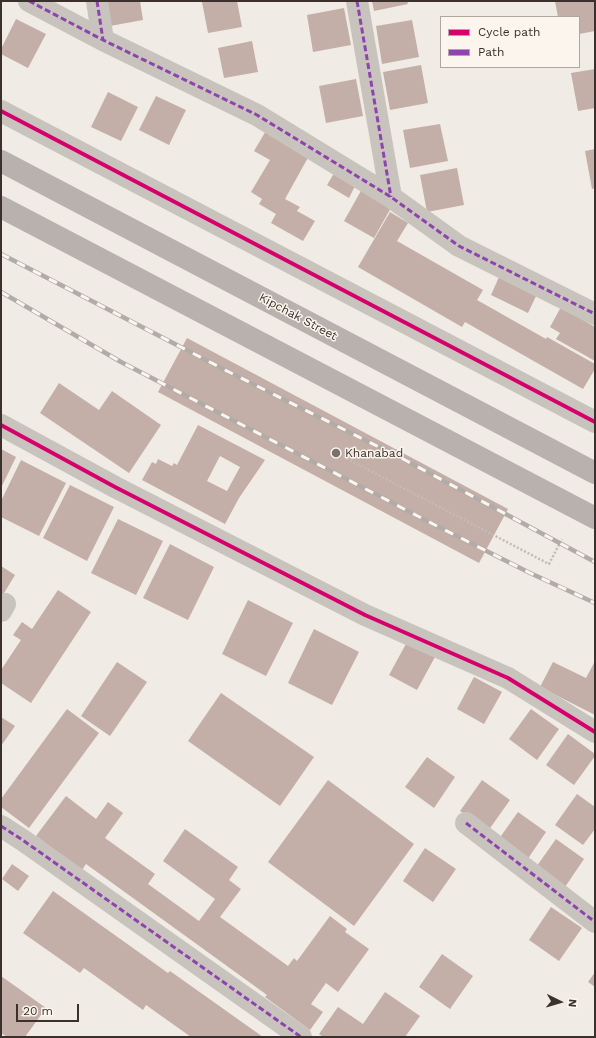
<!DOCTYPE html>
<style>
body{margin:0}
#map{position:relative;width:596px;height:1038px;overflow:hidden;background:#f0ebe5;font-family:"Work Sans",sans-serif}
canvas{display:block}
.frame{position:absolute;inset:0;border:2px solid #3b302b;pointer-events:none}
.legend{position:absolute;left:440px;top:16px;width:140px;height:52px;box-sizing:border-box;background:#fbf5ee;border:1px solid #aea6a0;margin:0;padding:5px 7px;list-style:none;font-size:12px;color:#3b302b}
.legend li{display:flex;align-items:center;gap:8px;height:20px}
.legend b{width:20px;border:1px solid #aea6a0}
.north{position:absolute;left:540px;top:982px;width:40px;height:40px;-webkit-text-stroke:3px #fbf5ee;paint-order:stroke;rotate:95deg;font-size:11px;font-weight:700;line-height:16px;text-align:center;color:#3b302b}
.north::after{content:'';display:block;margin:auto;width:14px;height:18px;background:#3b302b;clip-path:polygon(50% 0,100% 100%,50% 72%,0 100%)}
.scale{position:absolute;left:16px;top:1004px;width:63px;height:18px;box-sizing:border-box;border:2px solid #3b302b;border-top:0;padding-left:5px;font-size:12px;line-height:14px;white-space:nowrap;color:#3b302b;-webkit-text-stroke:3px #fbf5ee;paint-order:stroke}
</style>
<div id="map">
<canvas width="596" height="1038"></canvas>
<div class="frame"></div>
<ul class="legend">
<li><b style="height:5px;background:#d6006c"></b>Cycle path</li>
<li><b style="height:5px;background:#8e44ad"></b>Path</li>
</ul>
<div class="north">N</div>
<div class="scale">20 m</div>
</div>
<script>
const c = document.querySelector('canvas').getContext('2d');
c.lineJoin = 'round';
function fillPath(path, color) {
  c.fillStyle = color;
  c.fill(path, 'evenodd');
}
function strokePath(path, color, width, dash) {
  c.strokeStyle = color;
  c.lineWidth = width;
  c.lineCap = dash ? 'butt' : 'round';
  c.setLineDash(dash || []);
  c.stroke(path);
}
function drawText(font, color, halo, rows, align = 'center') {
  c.font = font + ' "Work Sans",sans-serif';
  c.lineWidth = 3;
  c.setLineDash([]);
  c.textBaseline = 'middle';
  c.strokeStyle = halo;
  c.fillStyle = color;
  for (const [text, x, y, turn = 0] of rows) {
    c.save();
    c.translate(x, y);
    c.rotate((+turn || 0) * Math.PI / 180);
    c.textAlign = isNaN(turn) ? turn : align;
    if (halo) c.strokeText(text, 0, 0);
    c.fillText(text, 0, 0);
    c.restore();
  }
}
fillPath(new Path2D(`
 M 105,1 L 140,1 L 143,20 L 110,26 Z
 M 207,1 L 237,1 L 242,27 L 208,33 L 202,2 Z
 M 372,1 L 407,1 L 408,4 L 374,11 Z
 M 555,1 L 594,1 L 595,8 L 595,31 L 579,34 L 579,17 L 558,17 Z
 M 344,8 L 351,45 L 313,52 L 307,15 Z
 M 16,19 L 46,34 L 28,68 L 1,54 L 1,49 Z
 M 412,20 L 419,57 L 382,64 L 376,26 Z
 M 252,41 L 258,72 L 224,78 L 218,48 Z
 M 421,65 L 428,103 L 390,110 L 383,72 Z
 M 595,69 L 595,108 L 578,111 L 571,73 Z
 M 356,79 L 363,116 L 326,123 L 319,86 Z
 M 108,92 L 138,107 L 121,141 L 91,127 Z
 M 156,96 L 186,110 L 169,145 L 139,130 Z
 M 440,124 L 448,161 L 410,168 L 403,130 Z
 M 267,129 L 310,154 L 285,199 L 300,207 L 297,211 L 315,221 L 303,241 L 271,223 L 276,214 L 259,204 L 262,199 L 251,192 L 270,160 L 254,151 Z
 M 595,149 L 595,188 L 592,189 L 585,151 Z
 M 457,168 L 464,205 L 427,212 L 420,175 Z
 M 336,170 L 357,182 L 349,198 L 327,185 Z
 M 362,189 L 392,206 L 374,238 L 344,221 Z
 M 390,212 L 408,223 L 397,241 L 483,290 L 477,300 L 546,339 L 547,337 L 595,364 L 595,369 L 583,389 L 465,322 L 462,327 L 358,267 Z
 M 499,277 L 537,294 L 528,313 L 491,295 Z
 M 561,307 L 595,327 L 595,361 L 556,339 L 560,333 L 550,327 Z
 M 187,338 L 508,509 L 479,563 L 158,392 Z
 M 59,383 L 99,410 L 112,391 L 161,425 L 129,473 L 40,413 Z
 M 198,425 L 265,460 L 239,498 L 225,524 L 142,480 L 152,462 L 156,464 L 158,459 L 172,466 L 174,463 L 177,465 ZM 220,456 L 240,467 L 227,491 L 207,481 Z
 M 1,449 L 16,457 L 1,488 Z
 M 21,460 L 66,483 L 39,536 L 1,517 L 1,501 Z
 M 70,485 L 114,507 L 87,561 L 43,538 Z
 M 118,519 L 163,541 L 136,595 L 91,573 Z
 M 170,544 L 214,567 L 188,620 L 143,598 Z
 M 1,566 L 15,575 L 1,598 Z
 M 58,590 L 91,612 L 31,703 L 1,683 L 1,670 L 21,640 L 13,635 L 22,622 L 32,629 Z
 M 248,600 L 293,623 L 266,676 L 222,654 Z
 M 314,629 L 359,652 L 332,705 L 288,683 Z
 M 407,642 L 435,657 L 417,690 L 389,675 Z
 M 595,661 L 595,715 L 540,687 L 553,662 L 586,678 Z
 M 117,662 L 147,682 L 110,736 L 81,716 Z
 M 474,677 L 502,692 L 484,724 L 457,709 Z
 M 221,693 L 314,757 L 280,806 L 188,741 Z
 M 67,709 L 99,733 L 29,828 L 1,807 L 1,799 Z
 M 531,709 L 559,729 L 537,760 L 509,739 Z
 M 1,717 L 15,726 L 1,746 Z
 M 568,734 L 595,754 L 595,756 L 574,785 L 546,765 Z
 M 427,757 L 455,777 L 434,808 L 405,787 Z
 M 328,780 L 414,844 L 354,926 L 268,862 Z
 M 482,780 L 510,800 L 488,831 L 460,811 Z
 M 577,794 L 595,807 L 595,829 L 583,845 L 555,825 Z
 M 66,796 L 96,819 L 108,802 L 123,813 L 105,838 L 155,874 L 148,884 L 199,921 L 215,899 L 163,861 L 185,829 L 238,867 L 229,880 L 241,889 L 220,917 L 288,966 L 294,958 L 297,961 L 330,916 L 347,929 L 345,932 L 369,949 L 338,992 L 326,983 L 311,1004 L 323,1012 L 310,1030 L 265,997 L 267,995 L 86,864 L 82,870 L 36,836 Z
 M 518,812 L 546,832 L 525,863 L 496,843 Z
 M 556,839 L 584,859 L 563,890 L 534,870 Z
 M 425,848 L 456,869 L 433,902 L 403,881 Z
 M 12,864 L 29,876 L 18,891 L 2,879 Z
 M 53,891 L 168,973 L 170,971 L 263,1037 L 191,1037 L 146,1005 L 143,1010 L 84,968 L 80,973 L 23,933 Z
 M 551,907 L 582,928 L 559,961 L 529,940 Z
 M 442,954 L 473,976 L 450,1009 L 419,987 Z
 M 595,972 L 595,987 L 588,982 Z
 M 1,976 L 46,1008 L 25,1037 L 7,1037 L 1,1033 Z
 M 385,992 L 420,1016 L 405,1037 L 323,1037 L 319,1034 L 338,1007 L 363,1024 Z`), '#c3afa7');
strokePath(new Path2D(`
 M 336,453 L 549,564 L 562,539`), '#c2bbb6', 2.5, [2, 2]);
strokePath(new Path2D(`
 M 29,1 L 103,40 L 257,115 L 391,197 L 459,246 L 595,314
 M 97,1 L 103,40
 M 357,1 L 391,197
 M 1,111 L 595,422
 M 1,425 L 115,487 L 365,615 L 508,678 L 595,732
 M 1,611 L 5,604
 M 466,823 L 595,922
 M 1,826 L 24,841 L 301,1037`), '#c9c3be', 22);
strokePath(new Path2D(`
 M 1,161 L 595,473
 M 1,207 L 595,518`), '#b8b1ad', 22);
const rail = new Path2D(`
 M 1,254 L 231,373 L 405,460 L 595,562
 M 1,292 L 121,362 L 435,525 L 530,573 L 595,603`);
strokePath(rail, '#b1aca8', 4.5);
strokePath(rail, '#fbf5ee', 3, [9]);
strokePath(new Path2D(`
 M 29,1 L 103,40 L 257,115 L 391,197 L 459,246 L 595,314
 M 97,1 L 103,40
 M 357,1 L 391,197
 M 466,823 L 595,922
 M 1,826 L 24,841 L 301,1037`), '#8e44ad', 3, [6, 3]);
strokePath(new Path2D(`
 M 1,111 L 595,422
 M 1,425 L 115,487 L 365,615 L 508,678 L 595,732`), '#d6006c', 4);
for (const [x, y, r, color] of [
 [336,453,5,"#7a716c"]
]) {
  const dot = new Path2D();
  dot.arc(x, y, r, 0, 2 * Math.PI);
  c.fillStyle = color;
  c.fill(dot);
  strokePath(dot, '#fbf5ee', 1.5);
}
drawText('12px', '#3b302b', '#fbf5ee', [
 ["Kipchak Street",298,317,28]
]);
drawText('12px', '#3b302b', '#fbf5ee', [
 ["Khanabad",345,453]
], 'left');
</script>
